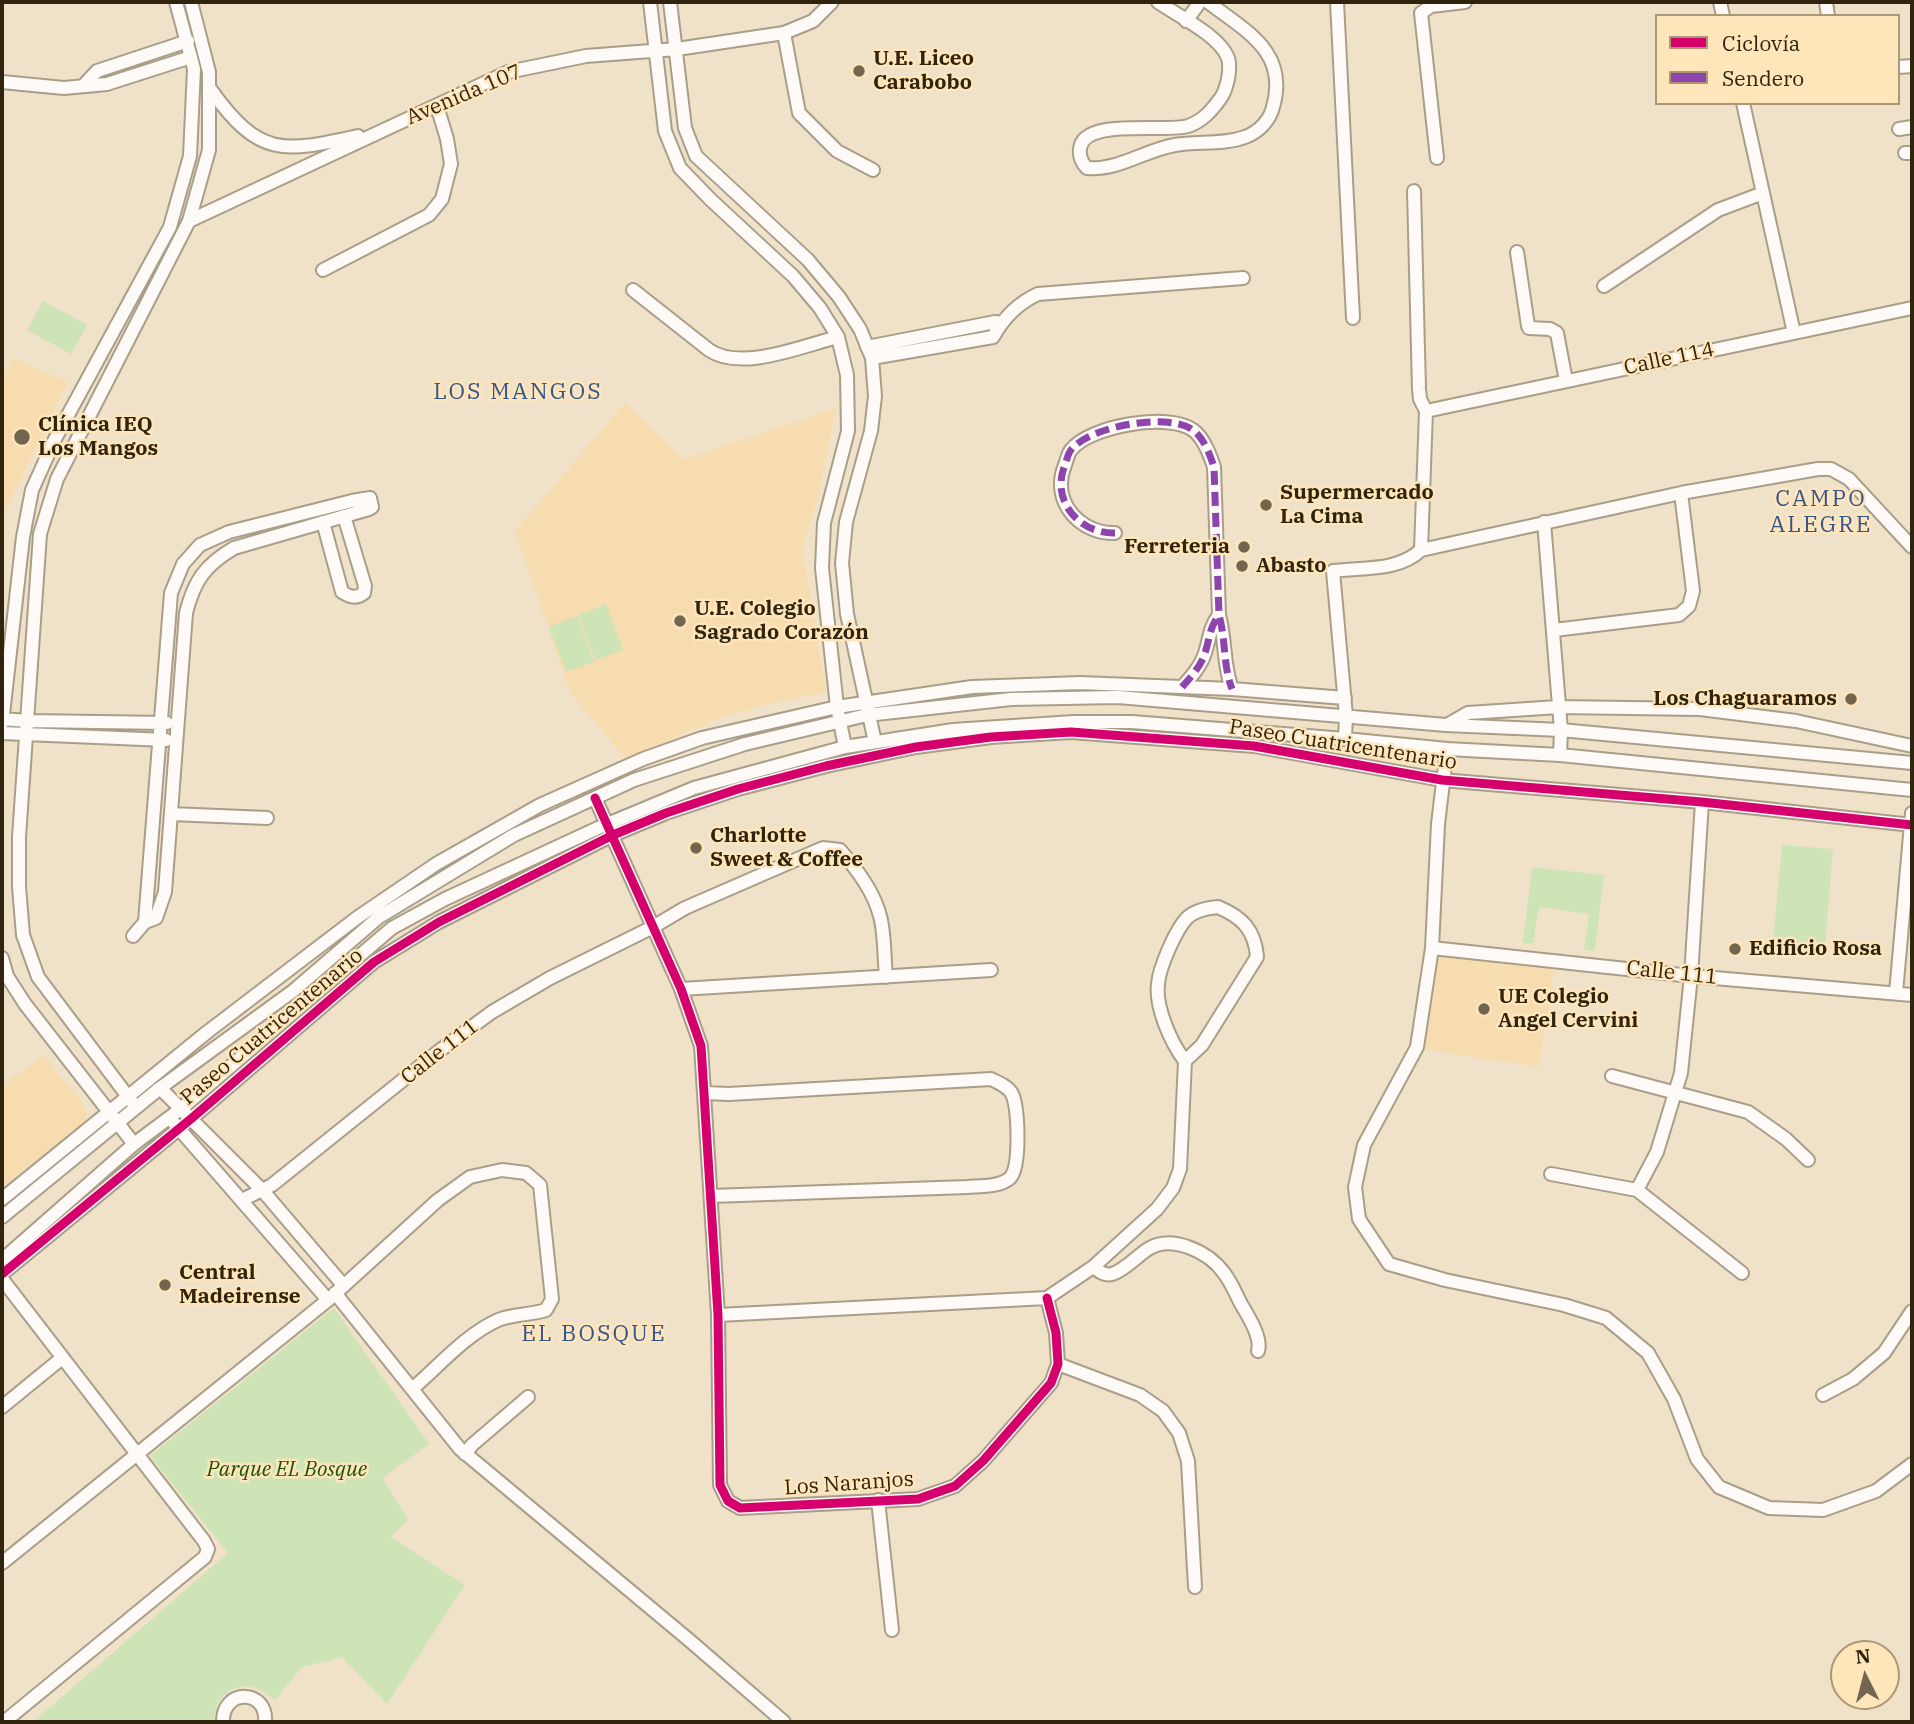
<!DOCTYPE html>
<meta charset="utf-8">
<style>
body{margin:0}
#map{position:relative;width:1914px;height:1724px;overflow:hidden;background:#f0e1c9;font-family:"IBM Plex Serif",serif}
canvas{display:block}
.frame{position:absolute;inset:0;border:4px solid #30240e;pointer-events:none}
.legend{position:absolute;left:1655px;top:14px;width:245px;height:91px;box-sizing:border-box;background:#ffe5ba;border:2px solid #ac9875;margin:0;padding:9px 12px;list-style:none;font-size:21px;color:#30240e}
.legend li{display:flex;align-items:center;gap:14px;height:35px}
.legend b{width:35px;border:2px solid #ac9875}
.north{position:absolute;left:1830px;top:1640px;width:70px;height:70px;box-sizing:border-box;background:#ffe5ba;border:2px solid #ac9875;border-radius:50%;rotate:354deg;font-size:19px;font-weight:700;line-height:28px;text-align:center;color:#30240e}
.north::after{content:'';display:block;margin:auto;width:24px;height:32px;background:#73664f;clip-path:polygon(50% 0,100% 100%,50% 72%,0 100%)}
</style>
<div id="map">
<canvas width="1914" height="1724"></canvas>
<div class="frame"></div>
<ul class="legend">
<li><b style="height:9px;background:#d6006c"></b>Ciclovía</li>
<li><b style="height:9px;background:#8e44ad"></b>Sendero</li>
</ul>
<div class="north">N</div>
</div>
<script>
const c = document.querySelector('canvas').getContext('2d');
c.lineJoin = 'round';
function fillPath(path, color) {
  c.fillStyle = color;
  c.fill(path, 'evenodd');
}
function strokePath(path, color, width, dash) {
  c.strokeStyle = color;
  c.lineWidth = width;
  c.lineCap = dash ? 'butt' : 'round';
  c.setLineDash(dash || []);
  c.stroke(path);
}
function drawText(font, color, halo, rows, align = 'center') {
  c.font = font + ' "IBM Plex Serif",serif';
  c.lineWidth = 5;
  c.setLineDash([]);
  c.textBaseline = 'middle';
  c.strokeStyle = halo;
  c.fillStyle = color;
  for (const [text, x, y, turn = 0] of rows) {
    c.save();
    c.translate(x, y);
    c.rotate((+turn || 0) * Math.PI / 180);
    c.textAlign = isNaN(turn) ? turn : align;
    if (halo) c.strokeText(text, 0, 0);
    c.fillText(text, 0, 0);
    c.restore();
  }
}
fillPath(new Path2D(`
 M 13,358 L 68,382 L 6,510 L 2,539 L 2,378 Z
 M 625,403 L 684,459 L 836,408 L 817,501 L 802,549 L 826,692 L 771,703 L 720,718 L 625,759 L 570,692 L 515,531 Z
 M 1429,951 L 1554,970 L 1539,1067 L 1414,1048 Z
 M 43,1055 L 83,1103 L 87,1115 L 84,1122 L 2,1187 L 2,1086 Z`), '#f7dcb0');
fillPath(new Path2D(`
 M 43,301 L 87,325 L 71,354 L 27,330 Z
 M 606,604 L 623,650 L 595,660 L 578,615 Z
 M 577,616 L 594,662 L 566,672 L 549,627 Z
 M 1782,845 L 1833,849 L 1825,946 L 1773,941 Z
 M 1532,867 L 1604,875 L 1595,951 L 1584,950 L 1589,914 L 1539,907 L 1533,943 L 1523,943 Z
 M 334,1308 L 429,1444 L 383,1478 L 408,1520 L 391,1537 L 465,1585 L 387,1704 L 342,1657 L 302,1667 L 275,1700 C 269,1696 262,1690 255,1688 C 231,1681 213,1699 215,1722 L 33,1722 L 228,1553 L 150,1456 Z`), '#cee4b7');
const minor = new Path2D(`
 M 650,2 L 665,131 L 680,168 L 711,200 L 793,276 L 820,308 L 838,337 L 847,375 L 848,431 L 824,523 L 822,568 L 837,707 L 845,747
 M 670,2 L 685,128 L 696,156 L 808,260 L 839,297 L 860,329 L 872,358 L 875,396 L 871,431 L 846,522 L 842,563 L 847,614 L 875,742
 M 1158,2 C 1178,16 1219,35 1228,58 C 1230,64 1229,73 1228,79 C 1226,87 1225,93 1220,99 C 1212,110 1203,121 1188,126 C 1166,133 1083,117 1080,149 C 1079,157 1082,163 1087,168 C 1118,171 1145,150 1175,145 C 1198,141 1223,145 1245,137 C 1259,132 1270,120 1273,107 C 1289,51 1245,31 1208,2
 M 1337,2 L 1353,318
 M 1720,2 L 1723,16
 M 1826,2 L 1828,16
 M 1186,21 L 1200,2
 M 784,33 L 799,113 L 837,151 L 873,170
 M 1898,67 L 1912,66
 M 2,82 L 64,88 L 107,84 L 191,57
 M 83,86 L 97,71 L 188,41
 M 211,90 C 259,157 282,153 358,136
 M 1743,103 L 1794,333
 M 1899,129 L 1912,127
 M 1905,153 L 1912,153
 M 1437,158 L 1421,13 L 1431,6 L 1465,2
 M 1414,191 L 1419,389 L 1420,399 L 1426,411 L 1421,550 L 1681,493 L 1818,469 L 1831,469 L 1849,479 L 1912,547
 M 189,221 L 508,72 L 586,56 L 677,49 L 784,33 L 813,21 L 832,2
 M 1517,252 L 1528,326 L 1529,328 L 1550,329 L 1557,333 L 1566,381
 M 323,270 L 429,215 L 442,199 L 451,164 L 447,139 L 437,106
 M 1604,286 L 1718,210 L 1763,193
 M 633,290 L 709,350 C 741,372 802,346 838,337
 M 867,347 L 995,322 L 1001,323
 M 872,358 L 993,337 C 1003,319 1018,303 1038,294 L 1243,278
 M 1426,411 L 1912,308
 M 323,522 L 342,592 C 350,597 356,599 364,593 L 365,586 L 344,516
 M 1544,522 L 1561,730 L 1560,755
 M 1115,533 C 1079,534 1050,500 1065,465 C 1067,460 1068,453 1071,450 C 1089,426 1169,412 1193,430 C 1204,438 1210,455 1214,467 L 1219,615 C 1226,640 1223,666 1232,689
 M 1554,630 L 1679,615 L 1689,606 L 1693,591 L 1681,493
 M 1182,687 C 1191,677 1201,666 1205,653 C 1210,638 1209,628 1219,615
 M 2,719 L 28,721 L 167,723
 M 2,723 L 23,537 L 32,490 L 55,439 L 170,227 L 190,156 L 194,69 L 176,2
 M 1447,725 L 1468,713 L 1558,707 L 1700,709 L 1796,721 L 1912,746
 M 2,733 L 166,740
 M 1345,739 L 1346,716 L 1333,571 C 1363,567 1397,572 1421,550
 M 1447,749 L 1438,824 L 1432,948 L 1417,1047 L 1364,1145 L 1355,1187 L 1359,1219 L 1389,1264 L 1445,1280 L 1564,1305 L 1606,1318 L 1648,1353 L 1674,1399 L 1697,1459 L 1719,1487 L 1769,1508 L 1823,1510 L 1876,1491 L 1912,1464
 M 595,798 L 681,989 L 701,1046 L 718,1315 L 720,1485 L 728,1501 L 740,1508 L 918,1499 L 955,1486 L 983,1461 L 1051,1383 L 1058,1364 L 1056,1333 L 1047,1298
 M 171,814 L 267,818
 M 1218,907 C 1242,917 1255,930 1257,957 L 1202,1045 L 1185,1061 C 1171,1043 1155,1007 1158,984 C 1159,968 1176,929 1187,918 C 1195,910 1207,908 1218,907 Z
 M 133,936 L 145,922 L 156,918 L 165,892 L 186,613 C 194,581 205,565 234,548 L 369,509 L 372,507 L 370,498 L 352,501 L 229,532 L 200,545 L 183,564 L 171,593 L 145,922
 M 1432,948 L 1691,976 L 1912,995
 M 2,958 L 7,976 L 25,1004 L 134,1144
 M 681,989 L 991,970
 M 1896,993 L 1912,813
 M 1612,1076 L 1748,1112 L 1786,1139 L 1808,1160
 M 160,1088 L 263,1191 L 343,1285
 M 705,1093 L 729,1094 L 991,1079 C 999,1083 1010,1087 1013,1096 C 1018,1111 1021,1166 1010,1178 C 1000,1187 980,1186 967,1187 L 711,1196
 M 132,1102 L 38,977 L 23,935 L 19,887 L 19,837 L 40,534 L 57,479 L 189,221 L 209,150 L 209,72 L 191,2
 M 174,1123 L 328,1300
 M 1551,1174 L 1637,1190 L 1742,1273
 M 1637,1190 L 1657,1152 L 1681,1073 L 1691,976 L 1702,802
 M 2,1199 L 206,1033 L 358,917 L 436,864 L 540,805 L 643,759 L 702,738 L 837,707 L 972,687 L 1080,683 L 1232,689 L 1345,698
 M 242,1200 L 272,1185 L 439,1051 L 492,1012 L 550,978 L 653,927 L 685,908 L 823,848 L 840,850 C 856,868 874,892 880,916 C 885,934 884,957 886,977
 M 2,1217 L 160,1088 L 293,991 L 379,917 L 514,835 L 634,780 L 745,744 L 867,715 L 1011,699 L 1118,697 L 1446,725 L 1561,730 L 1912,763
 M 2,1260 L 134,1144 L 182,1108 L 392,928 L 445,899 L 598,828 L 694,788 L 845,747 L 953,730 L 1073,722 L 1132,722 L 1345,739 L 1447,749 L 1560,755 L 1912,790
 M 1093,1267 C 1099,1271 1104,1276 1112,1274 C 1125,1270 1137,1256 1148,1249 C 1172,1234 1209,1252 1224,1273 C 1231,1282 1235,1292 1240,1302 C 1247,1315 1262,1336 1258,1351
 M 2,1274 L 192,1118 L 374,962 L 439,922 L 613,835 L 666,813 L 738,789 L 826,766 L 916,747 L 991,737 L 1071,732 L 1254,746 L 1442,780 L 1702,802 L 1912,825
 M 2,1279 L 204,1541 L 208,1549 L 205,1557 L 4,1722
 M 335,1293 L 460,1449 L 689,1640 L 784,1722
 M 718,1315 L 1047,1298 L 1093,1267 L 1157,1209 L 1173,1188 L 1180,1169 L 1185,1061
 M 1058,1364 L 1140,1395 L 1163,1411 L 1179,1433 L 1188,1461 L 1195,1587
 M 1823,1395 L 1853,1379 L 1884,1353 L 1912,1311
 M 2,1407 L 62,1358
 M 465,1454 L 472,1445 L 528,1397
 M 878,1500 L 892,1630
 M 2,1563 L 328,1300 L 438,1200 L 470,1177 L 502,1170 L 526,1173 L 540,1185 L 552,1299 L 546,1310 C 531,1315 512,1314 498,1320 C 465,1335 439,1366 412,1389
 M 223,1722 C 222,1688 268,1689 265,1722`);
strokePath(minor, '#aa9e89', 16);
strokePath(minor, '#fdfaf7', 12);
strokePath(new Path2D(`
 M 1115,533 C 1079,534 1050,500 1065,465 C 1067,460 1068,453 1071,450 C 1089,426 1169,412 1193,430 C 1204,438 1210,455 1214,467 L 1219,615 C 1226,640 1223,666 1232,689
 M 1182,687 C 1191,677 1201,666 1205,653 C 1210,638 1209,628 1219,615`), '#8e44ad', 7, [14, 7]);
strokePath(new Path2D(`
 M 595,798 L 681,989 L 701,1046 L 718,1315 L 720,1485 L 728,1501 L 740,1508 L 918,1499 L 955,1486 L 983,1461 L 1051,1383 L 1058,1364 L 1056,1333 L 1047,1298
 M 2,1274 L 192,1118 L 374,962 L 439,922 L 613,835 L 666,813 L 738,789 L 826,766 L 916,747 L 991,737 L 1071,732 L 1254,746 L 1442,780 L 1702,802 L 1912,825`), '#d6006c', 9);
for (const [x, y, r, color] of [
 [859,71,7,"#73664f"],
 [22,437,9,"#73664f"],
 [1266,505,7,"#73664f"],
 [1244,547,7,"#73664f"],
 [1242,566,7,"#73664f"],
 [680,621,7,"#73664f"],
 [1851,699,7,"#73664f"],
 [696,848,7,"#73664f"],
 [1735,949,7,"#73664f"],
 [1484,1009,7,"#73664f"],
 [165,1285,7,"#73664f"]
]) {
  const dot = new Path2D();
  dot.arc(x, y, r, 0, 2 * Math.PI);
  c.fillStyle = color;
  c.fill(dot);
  strokePath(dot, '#ffe5ba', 2.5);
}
drawText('bold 21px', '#30240e', '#ffe5ba', [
 ["U.E. Liceo",873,59],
 ["Carabobo",873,83],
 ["Clínica IEQ",38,425],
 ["Los Mangos",38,449],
 ["Supermercado",1280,493],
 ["La Cima",1280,517],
 ["Ferreteria",1230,547,"right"],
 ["Abasto",1256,566],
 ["U.E. Colegio",694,609],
 ["Sagrado Corazón",694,633],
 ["Los Chaguaramos",1837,699,"right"],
 ["Charlotte",710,836],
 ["Sweet & Coffee",710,860],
 ["Edificio Rosa",1749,949],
 ["UE Colegio",1498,997],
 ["Angel Cervini",1498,1021],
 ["Central",179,1273],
 ["Madeirense",179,1297]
], 'left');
drawText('21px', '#30240e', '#ffe5ba', [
 ["Avenida 107",464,95,-23],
 ["Calle 114",1669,359,-12],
 ["Paseo Cuatricentenario",1343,745,9],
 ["Calle 111",1672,973,6],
 ["Paseo Cuatricentenario",272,1027,-40],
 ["Calle 111",440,1052,-38],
 ["Los Naranjos",849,1484,-4]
]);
drawText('italic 21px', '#19520c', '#ffe5ba', [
 ["Parque EL Bosque",287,1470]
]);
c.letterSpacing = '2px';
drawText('23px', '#34558d', '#ffe5ba', [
 ["LOS MANGOS",518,392],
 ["CAMPO",1821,499],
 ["ALEGRE",1821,525],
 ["EL BOSQUE",594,1334]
]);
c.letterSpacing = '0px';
</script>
